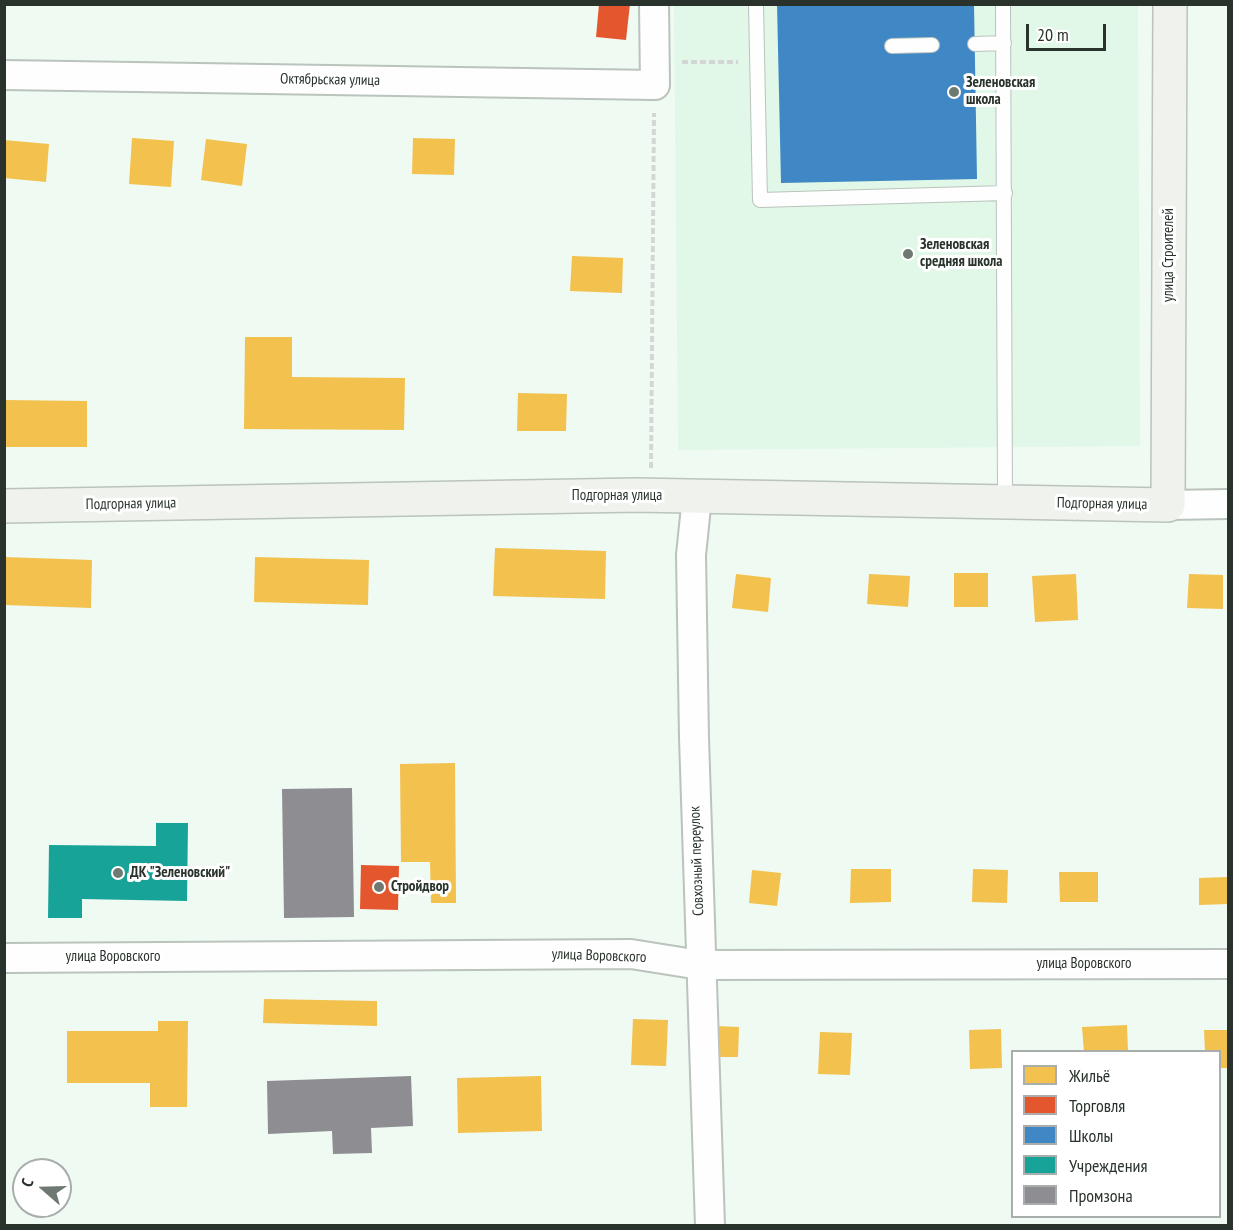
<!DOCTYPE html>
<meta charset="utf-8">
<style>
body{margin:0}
#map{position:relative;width:1233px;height:1230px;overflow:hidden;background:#effaf2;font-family:"PT Sans Narrow",sans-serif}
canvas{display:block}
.frame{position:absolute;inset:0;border:6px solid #29332c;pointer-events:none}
.legend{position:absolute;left:1011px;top:1050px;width:210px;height:168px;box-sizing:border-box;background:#fff;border:2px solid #a9adab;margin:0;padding:8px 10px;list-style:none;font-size:18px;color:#29332c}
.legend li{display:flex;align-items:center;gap:12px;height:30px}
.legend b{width:30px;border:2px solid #a9adab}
.north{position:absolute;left:12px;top:1158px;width:60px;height:60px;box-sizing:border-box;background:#fff;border:2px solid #a9adab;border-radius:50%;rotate:290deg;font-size:16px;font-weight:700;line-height:24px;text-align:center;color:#29332c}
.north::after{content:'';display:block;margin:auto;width:21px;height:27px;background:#6e7971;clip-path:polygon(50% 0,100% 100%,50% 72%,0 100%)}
.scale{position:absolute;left:1026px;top:24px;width:80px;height:27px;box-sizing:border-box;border:3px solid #29332c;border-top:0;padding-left:8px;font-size:18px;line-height:21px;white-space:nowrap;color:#29332c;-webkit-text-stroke:4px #fff;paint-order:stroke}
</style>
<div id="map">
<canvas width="1233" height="1230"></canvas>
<div class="frame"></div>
<ul class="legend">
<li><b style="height:16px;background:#f2c14e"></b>Жильё</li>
<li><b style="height:16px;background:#e4572e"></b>Торговля</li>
<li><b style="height:16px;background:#3f88c5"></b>Школы</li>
<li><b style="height:16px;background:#17a398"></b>Учреждения</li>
<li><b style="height:16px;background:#8d8d92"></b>Промзона</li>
</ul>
<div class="north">С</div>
<div class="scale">20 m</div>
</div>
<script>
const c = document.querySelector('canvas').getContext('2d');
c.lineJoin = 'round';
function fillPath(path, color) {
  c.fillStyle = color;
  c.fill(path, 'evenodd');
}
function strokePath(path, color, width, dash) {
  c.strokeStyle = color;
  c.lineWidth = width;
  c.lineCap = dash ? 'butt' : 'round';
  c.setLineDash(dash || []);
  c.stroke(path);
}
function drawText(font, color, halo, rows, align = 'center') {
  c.font = font + ' "PT Sans Narrow",sans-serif';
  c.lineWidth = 6;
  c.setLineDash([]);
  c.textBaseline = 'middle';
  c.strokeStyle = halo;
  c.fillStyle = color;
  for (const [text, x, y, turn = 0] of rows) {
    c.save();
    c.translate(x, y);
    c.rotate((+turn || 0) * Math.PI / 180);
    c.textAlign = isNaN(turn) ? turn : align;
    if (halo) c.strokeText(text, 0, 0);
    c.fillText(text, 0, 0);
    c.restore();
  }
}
fillPath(new Path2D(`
 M 674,5 L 1138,5 L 1140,446 L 678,450 Z`), '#e1f8e8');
fillPath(new Path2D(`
 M 132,138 L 174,141 L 171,187 L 129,184 Z
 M 413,138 L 455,139 L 454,175 L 412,174 Z
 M 206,139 L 247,144 L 242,186 L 201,180 Z
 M 4,140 L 49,144 L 46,182 L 4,178 Z
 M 572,256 L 623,258 L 622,293 L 570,291 Z
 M 245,337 L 292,337 L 292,377 L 405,378 L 404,430 L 244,429 Z
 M 518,393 L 567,394 L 566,431 L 517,431 Z
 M 4,400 L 87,401 L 87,447 L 4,447 Z
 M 495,548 L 606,551 L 605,599 L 493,596 Z
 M 4,557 L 92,560 L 91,608 L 4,605 Z
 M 255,557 L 369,560 L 368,605 L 254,602 Z
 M 954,573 L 988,573 L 988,607 L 954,607 Z
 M 736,574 L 771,578 L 768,612 L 732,608 Z
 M 869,574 L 910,576 L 908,607 L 867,604 Z
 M 1076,574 L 1078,620 L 1035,622 L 1032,576 Z
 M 1189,574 L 1223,575 L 1223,609 L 1187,608 Z
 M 455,763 L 456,903 L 431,903 L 430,862 L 401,862 L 400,764 Z
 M 851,869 L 891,869 L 891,902 L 850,903 Z
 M 973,869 L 1008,870 L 1007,903 L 972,902 Z
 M 752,870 L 781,873 L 777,906 L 749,903 Z
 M 1059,872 L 1098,872 L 1098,902 L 1060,902 Z
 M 1228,877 L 1228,904 L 1199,905 L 1199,878 Z
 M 264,999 L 377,1001 L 377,1026 L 263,1023 Z
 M 633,1019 L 668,1020 L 666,1066 L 631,1065 Z
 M 158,1021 L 188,1021 L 187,1107 L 150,1107 L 150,1083 L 67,1083 L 67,1031 L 158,1031 Z
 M 1127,1025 L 1128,1052 L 1084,1052 L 1082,1027 Z
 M 715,1026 L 739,1027 L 738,1057 L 714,1057 Z
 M 1001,1029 L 1002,1068 L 970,1069 L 969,1030 Z
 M 1204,1030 L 1228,1030 L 1228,1068 L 1220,1068 L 1220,1052 L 1205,1052 Z
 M 820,1032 L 852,1033 L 850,1075 L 818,1074 Z
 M 541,1076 L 542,1131 L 458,1133 L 457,1078 Z`), '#f2c14e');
fillPath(new Path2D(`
 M 599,4 L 630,4 L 626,40 L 596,37 Z
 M 361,865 L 399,866 L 398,910 L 360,909 Z`), '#e4572e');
fillPath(new Path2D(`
 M 777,4 L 974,4 L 977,179 L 781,183 Z`), '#3f88c5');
fillPath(new Path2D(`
 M 156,823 L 188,823 L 187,901 L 82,899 L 82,918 L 48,918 L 49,845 L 156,846 Z`), '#17a398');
fillPath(new Path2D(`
 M 352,788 L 354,917 L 284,918 L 282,789 Z
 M 411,1076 L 413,1126 L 371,1128 L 372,1153 L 333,1154 L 332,1131 L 268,1134 L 267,1081 Z`), '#8d8d92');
const lane = new Path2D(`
 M 756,4 L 760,200 L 1005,193
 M 1003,4 L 1005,502
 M 975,44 L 1004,43
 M 892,46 L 932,45`);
const street = new Path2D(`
 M 4,75 L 655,85 L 654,4
 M 697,497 L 691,555 L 694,738 L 710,1226
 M 1168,505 L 1228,504
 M 4,958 L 631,954 L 700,965 L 1228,964`);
const secondary = new Path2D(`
 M 4,506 L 636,495 L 1168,505 L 1170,4`);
strokePath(lane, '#bac3bc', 16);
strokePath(street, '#bac3bc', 32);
strokePath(secondary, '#bac3bc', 36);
strokePath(new Path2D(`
 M 682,62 L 738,62
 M 651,468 L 654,113`), '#d3d6d4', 4, [6, 3]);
strokePath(lane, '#fdfefd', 14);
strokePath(street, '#fdfefd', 28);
strokePath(secondary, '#f0f2ee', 33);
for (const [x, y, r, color] of [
 [954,92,6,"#6e7971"],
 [908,254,6,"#6e7971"],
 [118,873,6,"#6e7971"],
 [379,887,6,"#6e7971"]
]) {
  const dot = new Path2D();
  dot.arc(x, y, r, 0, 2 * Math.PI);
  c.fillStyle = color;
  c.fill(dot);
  strokePath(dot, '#fff', 2);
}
drawText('15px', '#29332c', '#fff', [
 ["Октябрьская улица",330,80,1],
 ["улица Строителей",1169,255,-90],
 ["Подгорная улица",617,496],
 ["Подгорная улица",131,504,-1],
 ["Подгорная улица",1102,504,1],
 ["Совхозный переулок",697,861,-92],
 ["улица Воровского",599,956,2],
 ["улица Воровского",113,957],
 ["улица Воровского",1084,964]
]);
drawText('bold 15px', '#29332c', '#fff', [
 ["Зеленовская",966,83],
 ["школа",966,100],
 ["Зеленовская",920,245],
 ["средняя школа",920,262],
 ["ДК \"Зеленовский\"",130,873],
 ["Стройдвор",391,887]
], 'left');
</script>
